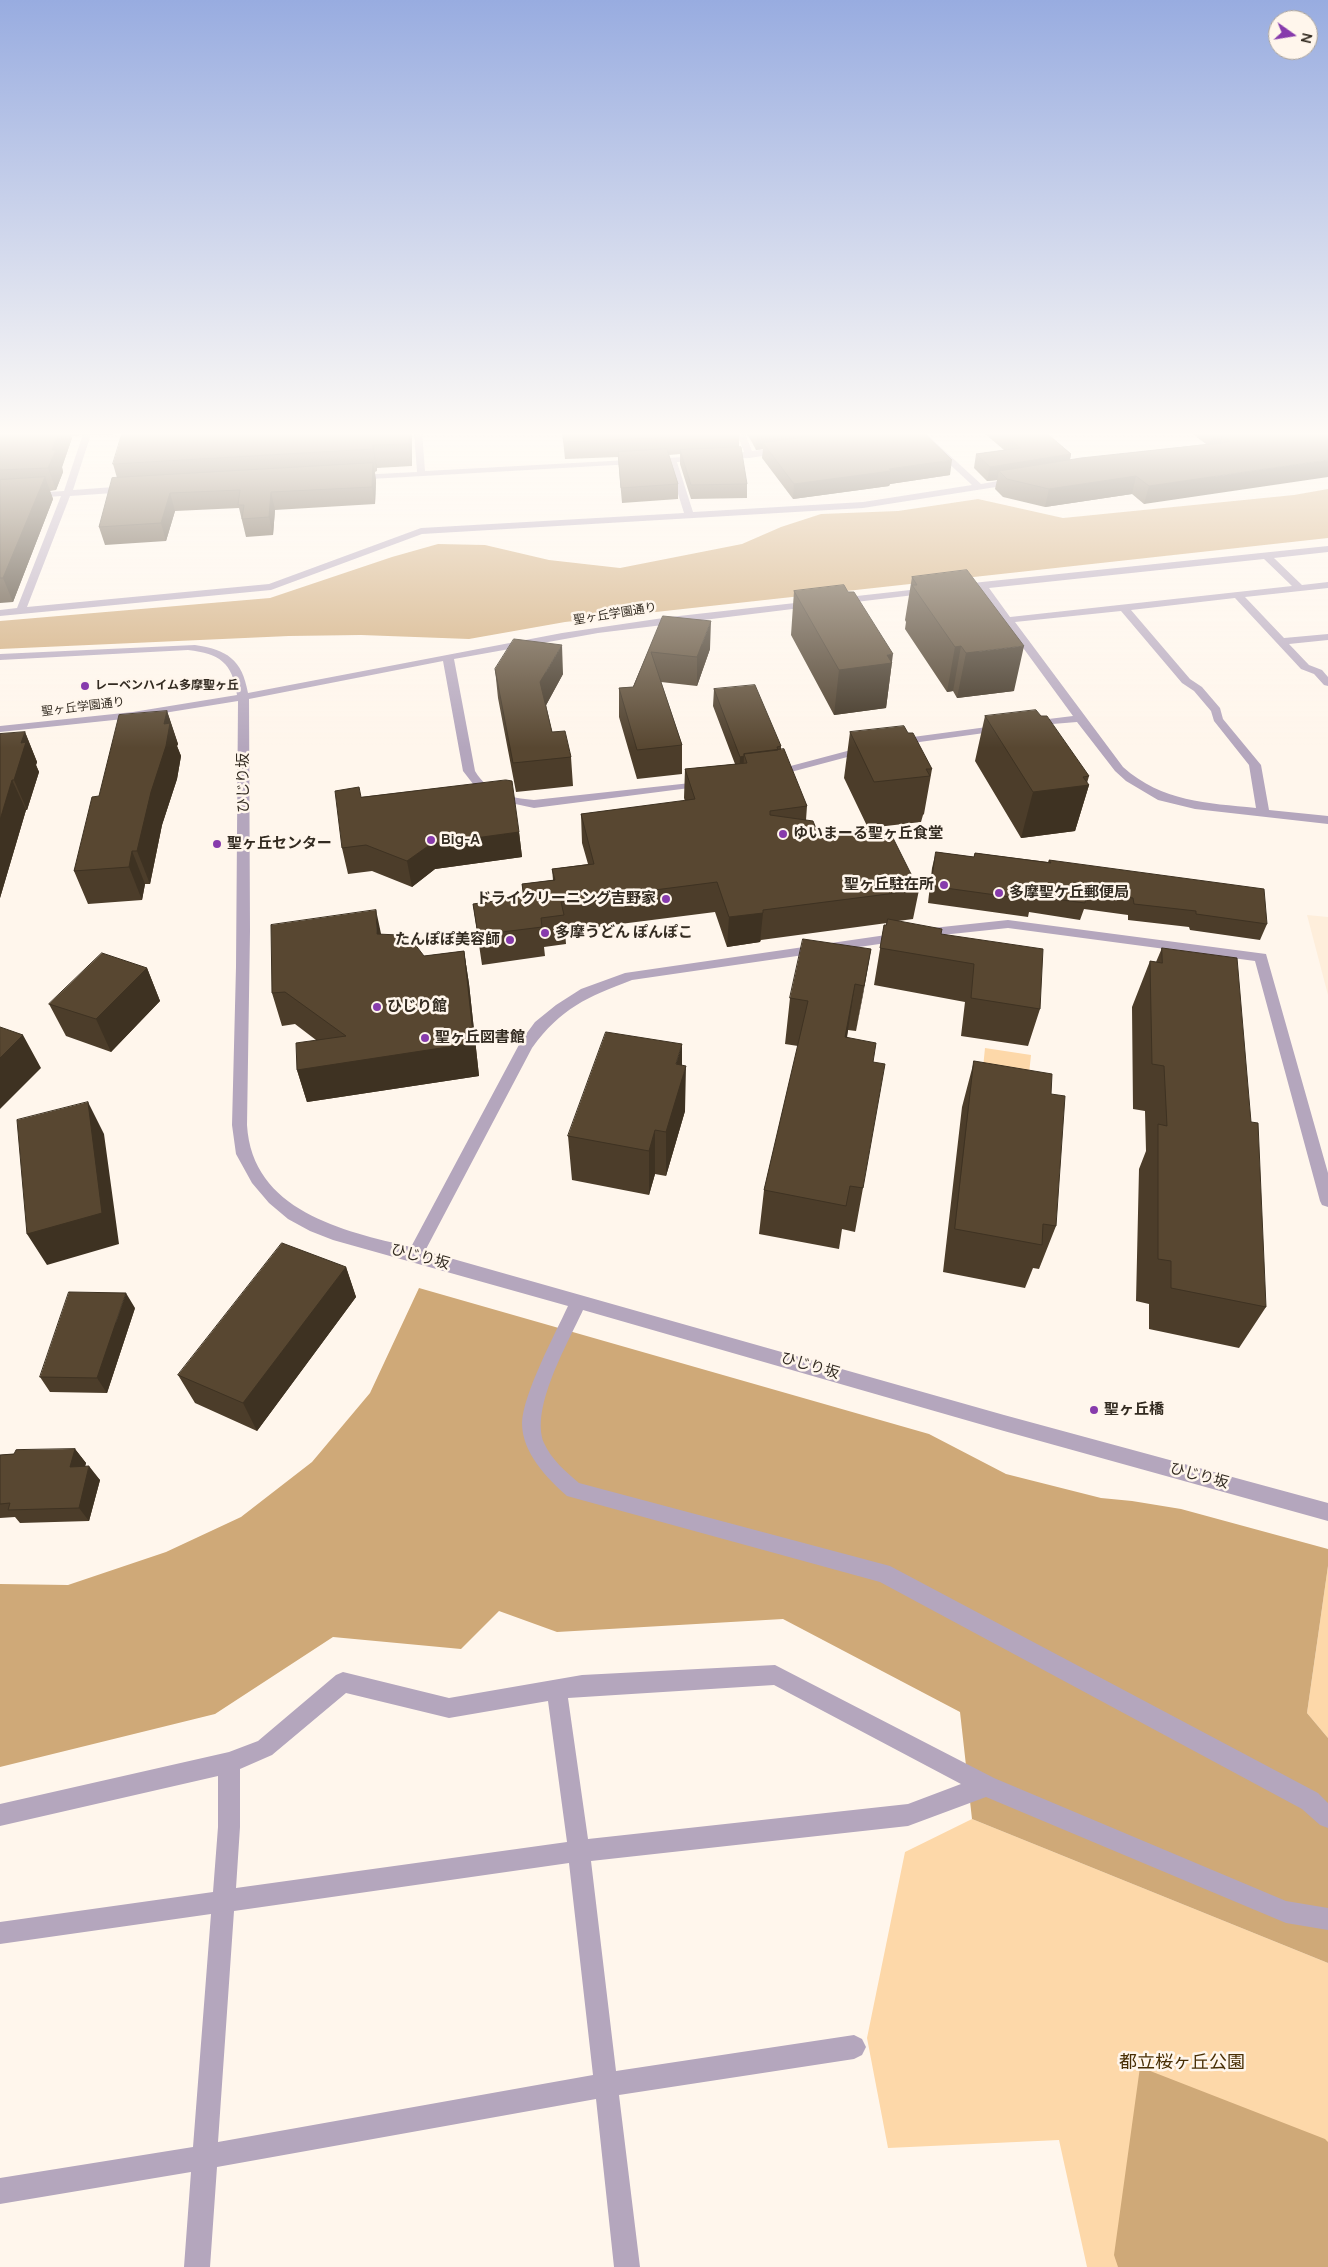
<!DOCTYPE html>
<meta charset="utf-8">
<style>
body{margin:0}
#map{position:relative;width:1328px;height:2267px;overflow:hidden;background:#fff6ec;font-family:Manrope,sans-serif}
canvas{display:block}
.north{position:absolute;left:1268px;top:10px;width:50px;height:50px;box-sizing:border-box;background:#fff6ec;border:1px solid #ada59b;border-radius:50%;rotate:103deg;font-size:14px;font-weight:700;line-height:20px;text-align:center;color:#332b21}
.north::after{content:'';display:block;margin:auto;width:18px;height:22px;background:#873bac;clip-path:polygon(50% 0,100% 100%,50% 72%,0 100%)}
</style>
<div id="map">
<canvas width="1328" height="2267"></canvas>
<div class="north">N</div>
</div>
<script>
const c = document.querySelector('canvas').getContext('2d');
c.lineJoin = 'round';
function fillPath(path, color) {
  c.fillStyle = color;
  c.fill(path, 'evenodd');
}
function strokePath(path, color, width, dash) {
  c.strokeStyle = color;
  c.lineWidth = width;
  c.lineCap = dash ? 'butt' : 'round';
  c.setLineDash(dash || []);
  c.stroke(path);
}
function drawText(font, color, halo, rows, align = 'center') {
  c.font = font + ' Manrope,"Noto Sans JP",sans-serif';
  c.lineWidth = 5;
  c.setLineDash([]);
  c.textBaseline = 'middle';
  c.strokeStyle = halo;
  c.fillStyle = color;
  for (const [text, x, y, turn = 0] of rows) {
    c.save();
    c.translate(x, y);
    c.rotate((+turn || 0) * Math.PI / 180);
    c.textAlign = isNaN(turn) ? turn : align;
    if (halo) c.strokeText(text, 0, 0);
    c.fillText(text, 0, 0);
    c.restore();
  }
}
fillPath(new Path2D(`
 M 1307,915 L 1328,917 L 1328,995 Z`), '#feeedb');
fillPath(new Path2D(`
 M 985,1048 L 1031,1055 L 1029,1074 L 982,1078 Z
 M 1328,1566 L 1328,1738 L 1307,1713 Z
 M 972,1819 L 1328,1963 L 1328,2267 L 1087,2267 L 1059,2140 L 888,2148 L 867,2038 L 905,1852 Z`), '#fdd8a9');
fillPath(new Path2D(`
 M 1328,489 L 1328,538 L 565,622 L 469,639 L 361,635 L 289,636 L 0,649 L 0,621 L 270,598 L 392,557 L 438,544 L 485,545 L 549,560 L 620,568 L 742,544 L 781,527 L 821,514 L 898,511 L 978,499 L 1063,518 L 1294,495 Z
 M 419,1288 L 929,1434 L 1006,1474 L 1101,1498 L 1132,1501 L 1181,1509 L 1328,1549 L 1328,1566 L 1307,1713 L 1328,1738 L 1328,1963 L 972,1819 L 960,1712 L 783,1619 L 557,1632 L 499,1611 L 461,1649 L 333,1637 L 215,1714 L 0,1767 L 0,1584 L 68,1585 L 166,1552 L 241,1517 L 312,1462 L 370,1393 Z
 M 1140,2067 L 1325,2139 L 1328,2142 L 1328,2267 L 1118,2267 L 1114,2255 Z`), '#cfa978');
fillPath(new Path2D(`
 M 84,431 L 92,431 L 73,490 L 128,486 L 132,489 L 128,492 L 70,496 L 27,607 L 269,584 L 421,528 L 684,513 L 668,462 L 353,480 L 353,476 L 356,475 L 417,472 L 414,431 L 422,431 L 425,471 L 703,456 L 703,460 L 700,461 L 677,462 L 693,512 L 863,502 L 972,485 L 914,431 L 923,431 L 981,484 L 1015,478 L 1019,481 L 1015,484 L 863,508 L 422,534 L 271,590 L 0,616 L 0,610 L 17,608 L 61,496 L 0,501 L 0,495 L 64,491 Z
 M 736,431 L 744,431 L 752,451 L 782,447 L 786,450 L 782,453 L 749,458 L 720,459 L 720,455 L 744,452 Z
 M 1328,546 L 1328,552 L 1274,558 L 1302,585 L 1328,582 L 1328,588 L 1245,597 L 1284,638 L 1328,634 L 1328,640 L 1289,644 L 1309,665 L 1322,670 L 1328,677 L 1328,686 L 1324,685 L 1314,674 L 1301,669 L 1235,598 L 1131,610 L 1190,679 L 1202,687 L 1220,708 L 1223,719 L 1261,765 L 1269,810 L 1328,816 L 1328,824 L 1195,809 L 1158,800 L 1126,781 L 1115,771 L 1077,722 L 1028,726 L 1026,724 L 1032,721 L 1073,716 L 980,589 L 958,591 L 953,588 L 958,585 L 982,582 ZM 1264,559 L 1292,586 L 1010,617 L 989,588 ZM 1121,611 L 1182,683 L 1194,691 L 1211,711 L 1214,721 L 1249,765 L 1256,808 C 1207,803 1162,802 1123,767 L 1015,622 Z
 M 928,588 L 931,589 L 931,593 L 839,604 L 834,601 L 839,598 Z
 M 813,601 L 817,602 L 817,606 L 598,633 L 454,659 L 475,771 C 488,793 510,798 534,800 L 709,781 L 711,783 L 709,785 L 705,786 L 534,808 L 492,799 L 477,789 L 463,771 L 443,661 L 249,699 L 250,931 L 247,1125 C 252,1211 343,1231 411,1247 L 521,1041 L 535,1022 L 556,1005 L 581,989 L 625,973 L 900,933 L 905,934 L 907,937 L 905,940 L 900,941 L 632,980 C 587,997 561,1008 532,1048 L 425,1251 L 1004,1415 L 1328,1503 L 1328,1521 L 1004,1431 L 583,1310 C 568,1343 530,1408 544,1443 C 551,1459 566,1472 579,1483 L 890,1566 L 1318,1793 L 1328,1803 L 1328,1828 L 1320,1825 L 1302,1809 L 880,1582 L 567,1496 C 547,1478 522,1453 522,1423 C 523,1394 555,1334 568,1306 L 333,1240 L 310,1231 L 288,1219 L 269,1203 L 252,1183 L 236,1154 L 232,1125 L 236,967 L 238,701 L 133,718 L 0,732 L 0,726 L 133,712 L 237,695 C 232,662 220,654 188,650 L 0,660 L 0,654 L 195,645 C 227,650 242,659 248,693 L 562,633 L 670,617 Z
 M 1002,725 L 1008,728 L 1006,730 L 898,745 L 892,742 L 898,739 Z
 M 866,746 L 870,747 L 872,749 L 870,751 L 772,777 L 766,774 L 768,772 Z
 M 1008,920 L 1266,954 L 1328,1173 L 1328,1207 L 1322,1205 L 1320,1201 L 1255,961 L 1008,928 L 923,937 L 916,933 L 923,929 Z
 M 775,1665 L 994,1778 L 1286,1901 L 1328,1908 L 1328,1930 L 1286,1923 L 986,1797 L 908,1826 L 591,1861 L 616,2071 L 854,2035 L 862,2039 L 866,2047 L 862,2055 L 854,2059 L 619,2095 L 640,2267 L 614,2267 L 596,2099 L 217,2167 L 210,2267 L 184,2267 L 191,2172 L 0,2204 L 0,2178 L 193,2147 L 211,1914 L 0,1944 L 0,1922 L 213,1892 L 218,1827 L 218,1776 L 0,1826 L 0,1804 L 229,1752 L 258,1741 L 336,1675 L 343,1672 L 449,1698 L 582,1675 ZM 774,1685 L 961,1784 L 908,1804 L 588,1839 L 568,1698 ZM 346,1693 L 449,1718 L 548,1701 L 567,1842 L 236,1888 L 240,1827 L 240,1769 L 272,1755 ZM 569,1863 L 593,2075 L 218,2142 L 234,1911 Z`), '#b4a6bd');
fillPath(new Path2D(`
 M 88,431 L 140,431 L 136,433 L 50,437 L 46,435 L 50,433 Z`), '#7b628a');
fillPath(new Path2D(`
 M 0,431 L 69,431 L 72,438 L 62,467 L 63,472 L 56,490 L 50,491 L 53,499 L 13,602 L 0,603 Z
 M 412,431 L 412,466 L 377,468 L 377,471 L 375,472 L 376,481 L 375,504 L 275,510 L 273,535 L 246,537 L 239,508 L 175,511 L 166,541 L 105,545 L 99,527 L 117,478 L 113,464 Z
 M 562,431 L 739,431 L 739,447 L 747,484 L 747,498 L 691,499 L 680,464 L 680,454 L 669,455 L 678,484 L 678,499 L 622,503 L 618,457 L 565,459 Z
 M 746,431 L 922,431 L 950,475 L 890,484 L 889,486 L 793,499 L 762,458 L 763,449 L 756,450 Z
 M 984,431 L 1044,431 L 1071,454 L 1070,460 L 1206,444 L 1189,431 L 1328,431 L 1144,504 L 1132,494 L 1045,507 L 1003,497 L 995,489 L 997,480 L 987,481 L 974,468 L 976,454 L 1004,450 L 983,432 Z
 M 912,577 L 1014,691 L 957,698 L 953,691 L 947,692 L 905,629 L 906,622 L 905,620 Z
 M 794,591 L 892,662 L 886,708 L 834,715 L 791,635 Z
 M 663,616 L 710,649 L 697,686 L 661,682 L 682,745 L 682,774 L 637,779 L 619,717 L 619,688 L 633,687 Z
 M 495,669 L 563,674 L 546,705 L 552,732 L 571,757 L 573,786 L 516,792 L 498,698 Z
 M 714,689 L 781,746 L 781,749 L 807,806 L 806,820 L 819,836 L 919,890 L 913,919 L 898,921 L 941,934 L 1040,1009 L 1028,1046 L 961,1036 L 965,1002 L 874,985 L 884,925 L 886,925 L 887,923 L 761,940 L 760,942 L 727,947 L 715,912 L 565,931 L 566,944 L 544,947 L 545,956 L 482,965 L 473,904 L 523,897 L 522,884 L 553,880 L 552,869 L 588,864 L 582,843 L 581,814 L 685,801 L 684,798 L 685,769 L 735,764 L 713,706 Z
 M 167,711 L 178,744 L 177,746 L 181,756 L 177,779 L 162,825 L 150,884 L 145,884 L 142,900 L 88,904 L 74,871 L 99,796 Z
 M 985,716 L 1041,716 L 1089,776 L 1087,783 L 1089,785 L 1075,831 L 1021,838 L 975,761 Z
 M 25,732 L 37,762 L 36,765 L 39,772 L 27,810 L 26,810 L 0,898 L 0,734 Z
 M 850,732 L 932,769 L 924,814 L 923,815 L 921,822 L 868,828 L 844,778 Z
 M 361,797 L 519,832 L 522,857 L 435,869 L 412,887 L 372,871 L 348,874 L 342,848 Z
 M 936,852 L 974,857 L 975,853 L 1048,862 L 1049,860 L 1267,924 L 1260,940 L 1190,930 L 1189,927 L 1128,920 L 1128,915 L 1084,909 L 1080,920 L 1029,912 L 1028,917 L 928,903 L 932,868 Z
 M 381,934 L 424,956 L 464,951 L 469,984 L 479,1076 L 307,1102 L 297,1070 L 316,1040 L 295,1024 L 282,1026 L 272,993 Z
 M 1162,948 L 1266,1307 L 1239,1348 L 1149,1329 L 1149,1304 L 1136,1301 L 1139,1169 L 1146,1151 L 1145,1111 L 1133,1109 L 1132,1007 L 1150,961 L 1156,962 Z
 M 871,949 L 856,1031 L 848,1030 L 847,1038 L 873,1062 L 863,1188 L 855,1232 L 842,1229 L 839,1249 L 759,1234 L 764,1190 L 798,1046 L 785,1044 L 790,998 Z
 M 147,968 L 160,1001 L 111,1052 L 66,1036 L 49,1004 Z
 M 974,1061 L 1051,1094 L 1056,1226 L 1039,1269 L 1033,1268 L 1025,1288 L 943,1272 L 962,1107 Z
 M 682,1065 L 685,1111 L 666,1176 L 655,1174 L 649,1195 L 572,1180 L 568,1136 Z
 M 346,1267 L 356,1297 L 257,1431 L 195,1403 L 178,1375 Z
 M 135,1308 L 107,1393 L 50,1392 L 40,1377 Z
 M 75,1449 L 86,1463 L 85,1466 L 100,1480 L 89,1521 L 20,1523 L 15,1517 L 0,1518 L 0,1455 Z`), '#4c3d2a');
fillPath(new Path2D(`
 M 59,431 L 69,431 L 72,438 L 62,467 L 63,472 L 56,490 L 48,468 L 52,450 Z
 M 409,431 L 412,431 L 412,466 L 409,444 Z
 M 768,431 L 892,431 L 763,443 L 763,449 L 756,450 L 757,432 Z
 M 1214,431 L 1310,431 L 1230,441 L 1223,436 L 1220,445 L 1209,446 Z
 M 373,445 L 377,468 L 377,471 L 373,449 Z
 M 1071,454 L 1068,468 L 999,471 L 997,480 L 987,481 L 990,467 Z
 M 952,460 L 950,475 L 890,484 L 889,486 L 793,499 L 794,484 Z
 M 1328,460 L 1328,477 L 1144,504 L 1149,486 Z
 M 373,463 L 376,481 L 375,504 L 372,487 Z
 M 1136,476 L 1132,494 L 1045,507 L 1049,489 Z
 M 45,477 L 53,499 L 13,602 L 3,578 Z
 M 271,492 L 275,510 L 273,535 L 269,517 Z
 M 170,493 L 175,511 L 166,541 L 161,523 Z
 M 711,621 L 710,649 L 697,686 L 697,657 Z
 M 562,645 L 563,674 L 543,711 L 540,682 Z
 M 961,646 L 953,691 L 947,692 L 955,647 Z
 M 1024,646 L 1014,691 L 957,698 L 966,653 Z
 M 893,654 L 886,708 L 834,715 L 839,670 L 887,655 Z
 M 167,711 L 178,744 L 177,746 L 181,756 L 177,779 L 162,825 L 150,884 L 137,851 Z
 M 25,732 L 37,762 L 36,765 L 39,772 L 27,810 L 14,780 L 21,743 Z
 M 744,756 L 743,773 L 739,774 L 740,757 Z
 M 12,780 L 26,810 L 0,898 L 0,820 Z
 M 1089,785 L 1075,831 L 1021,838 L 1033,792 Z
 M 519,832 L 522,857 L 435,869 L 412,887 L 407,861 L 431,844 Z
 M 132,851 L 145,884 L 142,900 L 129,867 Z
 M 376,910 L 383,943 L 377,934 Z
 M 763,913 L 760,942 L 727,947 L 729,917 Z
 M 871,949 L 863,995 L 856,1031 L 864,986 Z
 M 464,951 L 469,984 L 479,1076 L 307,1102 L 297,1070 Z
 M 147,968 L 160,1001 L 111,1052 L 96,1019 Z
 M 855,984 L 848,1030 L 838,1083 L 845,1037 Z
 M 23,1035 L 41,1068 L 0,1109 L 0,1058 Z
 M 682,1044 L 682,1078 L 686,1066 L 685,1111 L 666,1176 L 666,1132 L 676,1064 Z
 M 88,1102 L 104,1134 L 119,1244 L 47,1265 L 27,1234 Z
 M 655,1130 L 655,1174 L 649,1195 L 649,1151 Z
 M 346,1267 L 356,1297 L 257,1431 L 243,1403 Z
 M 126,1293 L 135,1308 L 107,1393 L 97,1378 Z
 M 75,1449 L 86,1463 L 81,1481 L 70,1467 Z
 M 89,1466 L 100,1480 L 89,1521 L 79,1508 Z`), '#3e3222');
const building = new Path2D(`
 M 0,431 L 59,431 L 52,450 L 56,450 L 48,468 L 0,470 Z
 M 123,431 L 409,431 L 409,444 L 373,445 L 373,449 L 113,464 Z
 M 563,431 L 739,431 L 739,434 L 564,442 Z
 M 756,431 L 768,431 L 757,432 Z
 M 848,431 L 922,431 L 952,460 L 889,469 L 891,471 L 794,484 L 763,443 Z
 M 1000,431 L 1044,431 L 1071,454 L 990,467 L 976,454 L 1020,448 Z
 M 1254,431 L 1328,431 L 1328,460 L 1149,486 L 1136,476 L 1049,489 L 1007,479 L 999,471 L 1081,458 L 1221,443 L 1230,441 L 1223,436 Z
 M 741,447 L 747,484 L 691,485 L 680,450 Z
 M 667,449 L 678,484 L 621,488 L 618,452 Z
 M 373,463 L 372,487 L 271,492 L 269,517 L 242,519 L 244,505 L 238,505 L 240,490 L 170,493 L 161,523 L 99,527 L 112,478 Z
 M 45,477 L 3,578 L 0,578 L 0,480 Z
 M 967,570 L 1024,646 L 966,653 L 961,646 L 955,647 L 912,585 L 917,585 L 912,577 Z
 M 844,585 L 848,592 L 854,592 L 893,654 L 887,655 L 892,663 L 839,670 L 794,591 Z
 M 663,616 L 711,621 L 697,657 L 651,652 L 682,745 L 637,750 L 619,688 L 633,687 Z
 M 514,639 L 562,645 L 540,682 L 552,732 L 565,731 L 571,757 L 513,763 L 495,669 Z
 M 755,685 L 781,746 L 777,747 L 778,750 L 744,754 L 744,756 L 740,757 L 714,689 Z
 M 1036,710 L 1041,716 L 1047,716 L 1089,776 L 1083,777 L 1089,785 L 1033,792 L 985,716 Z
 M 167,711 L 164,724 L 170,723 L 166,746 L 151,792 L 137,851 L 132,851 L 129,867 L 74,871 L 92,797 L 99,796 L 119,715 Z
 M 904,726 L 908,733 L 913,733 L 932,769 L 926,769 L 930,776 L 874,782 L 850,732 Z
 M 25,732 L 21,743 L 26,742 L 14,780 L 12,780 L 0,820 L 0,734 Z
 M 784,749 L 807,806 L 770,811 L 770,815 L 813,821 L 819,836 L 870,829 L 890,832 L 919,890 L 763,910 L 763,913 L 729,917 L 717,882 L 561,902 L 564,915 L 541,918 L 542,927 L 478,935 L 473,904 L 524,897 L 522,884 L 555,880 L 552,869 L 594,864 L 581,814 L 695,799 L 685,769 L 747,763 L 744,754 Z
 M 506,780 L 512,781 L 519,832 L 431,844 L 407,861 L 366,845 L 342,848 L 335,791 L 359,787 L 361,797 Z
 M 936,852 L 974,857 L 975,853 L 1051,863 L 1049,860 L 1264,889 L 1267,924 L 1196,914 L 1196,911 L 1134,904 L 1133,898 L 1086,892 L 1085,903 L 1033,896 L 1032,900 L 931,886 Z
 M 376,910 L 377,934 L 399,935 L 414,943 L 424,956 L 464,951 L 474,1043 L 297,1070 L 296,1043 L 346,1036 L 285,992 L 272,993 L 271,925 Z
 M 888,919 L 942,929 L 941,934 L 1043,949 L 1040,1009 L 971,998 L 974,964 L 880,948 L 884,925 L 886,925 Z
 M 803,939 L 871,949 L 864,986 L 855,984 L 845,1037 L 876,1043 L 873,1062 L 885,1064 L 863,1188 L 850,1186 L 846,1206 L 764,1190 L 808,1001 L 790,998 Z
 M 1162,948 L 1237,958 L 1251,1122 L 1258,1123 L 1266,1307 L 1171,1288 L 1171,1261 L 1158,1259 L 1158,1124 L 1167,1126 L 1164,1066 L 1152,1064 L 1150,961 L 1162,963 Z
 M 102,953 L 147,968 L 96,1019 L 49,1004 Z
 M 0,1027 L 23,1035 L 0,1058 Z
 M 606,1032 L 682,1044 L 676,1064 L 686,1066 L 666,1132 L 655,1130 L 649,1151 L 568,1136 Z
 M 974,1061 L 1052,1074 L 1051,1094 L 1065,1096 L 1056,1226 L 1043,1224 L 1042,1245 L 955,1229 Z
 M 88,1102 L 102,1213 L 27,1234 L 17,1120 Z
 M 282,1243 L 346,1267 L 243,1403 L 178,1375 Z
 M 69,1292 L 126,1293 L 97,1378 L 40,1377 Z
 M 75,1449 L 70,1467 L 89,1466 L 79,1508 L 8,1510 L 10,1503 L 0,1504 L 0,1455 L 14,1454 L 16,1450 Z`);
fillPath(building, '#584731');
strokePath(building, '#3e3222', 1);
const sky = c.createLinearGradient(0, 0, 0, 748);
sky.addColorStop(0, '#98ace0');
sky.addColorStop(0.58, '#fffbf6');
sky.addColorStop(1, '#fffbf600');
c.fillStyle = sky;
c.fillRect(0, 0, 1328, 748);
for (const [x, y, r, color] of [
 [85,686,5,"#873bac"],
 [783,834,5,"#873bac"],
 [431,840,5,"#873bac"],
 [217,844,5,"#873bac"],
 [944,885,5,"#873bac"],
 [999,893,5,"#873bac"],
 [666,899,5,"#873bac"],
 [545,933,5,"#873bac"],
 [510,940,5,"#873bac"],
 [377,1007,5,"#873bac"],
 [425,1038,5,"#873bac"],
 [1094,1410,5,"#873bac"]
]) {
  const dot = new Path2D();
  dot.arc(x, y, r, 0, 2 * Math.PI);
  c.fillStyle = color;
  c.fill(dot);
  strokePath(dot, '#fff6ec', 2);
}
drawText('12px', '#332b21', '#fff6ec', [
 ["聖ヶ丘学園通り",615,614,-9],
 ["聖ヶ丘学園通り",83,707,-7]
]);
drawText('bold 12px', '#332b21', '#fff6ec', [
 ["レーベンハイム多摩聖ヶ丘",95,686]
], 'left');
drawText('15px', '#332b21', '#fff6ec', [
 ["ひじり坂",244,783,-90],
 ["ひじり坂",420,1257,15],
 ["ひじり坂",810,1366,16],
 ["ひじり坂",1199,1476,15]
]);
drawText('bold 15px', '#332b21', '#fff6ec', [
 ["ゆいまーる聖ヶ丘食堂",793,834],
 ["Big-A",441,840],
 ["聖ヶ丘センター",227,844],
 ["聖ヶ丘駐在所",934,885,"right"],
 ["多摩聖ケ丘郵便局",1009,893],
 ["ドライクリーニング吉野家",656,899,"right"],
 ["多摩うどん ぽんぽこ",555,933],
 ["たんぽぽ美容師",500,940,"right"],
 ["ひじり館",387,1007],
 ["聖ヶ丘図書館",435,1038],
 ["聖ヶ丘橋",1104,1410]
], 'left');
drawText('18px', '#482e04', '#fff6ec', [
 ["都立桜ヶ丘公園",1182,2063]
]);
</script>
